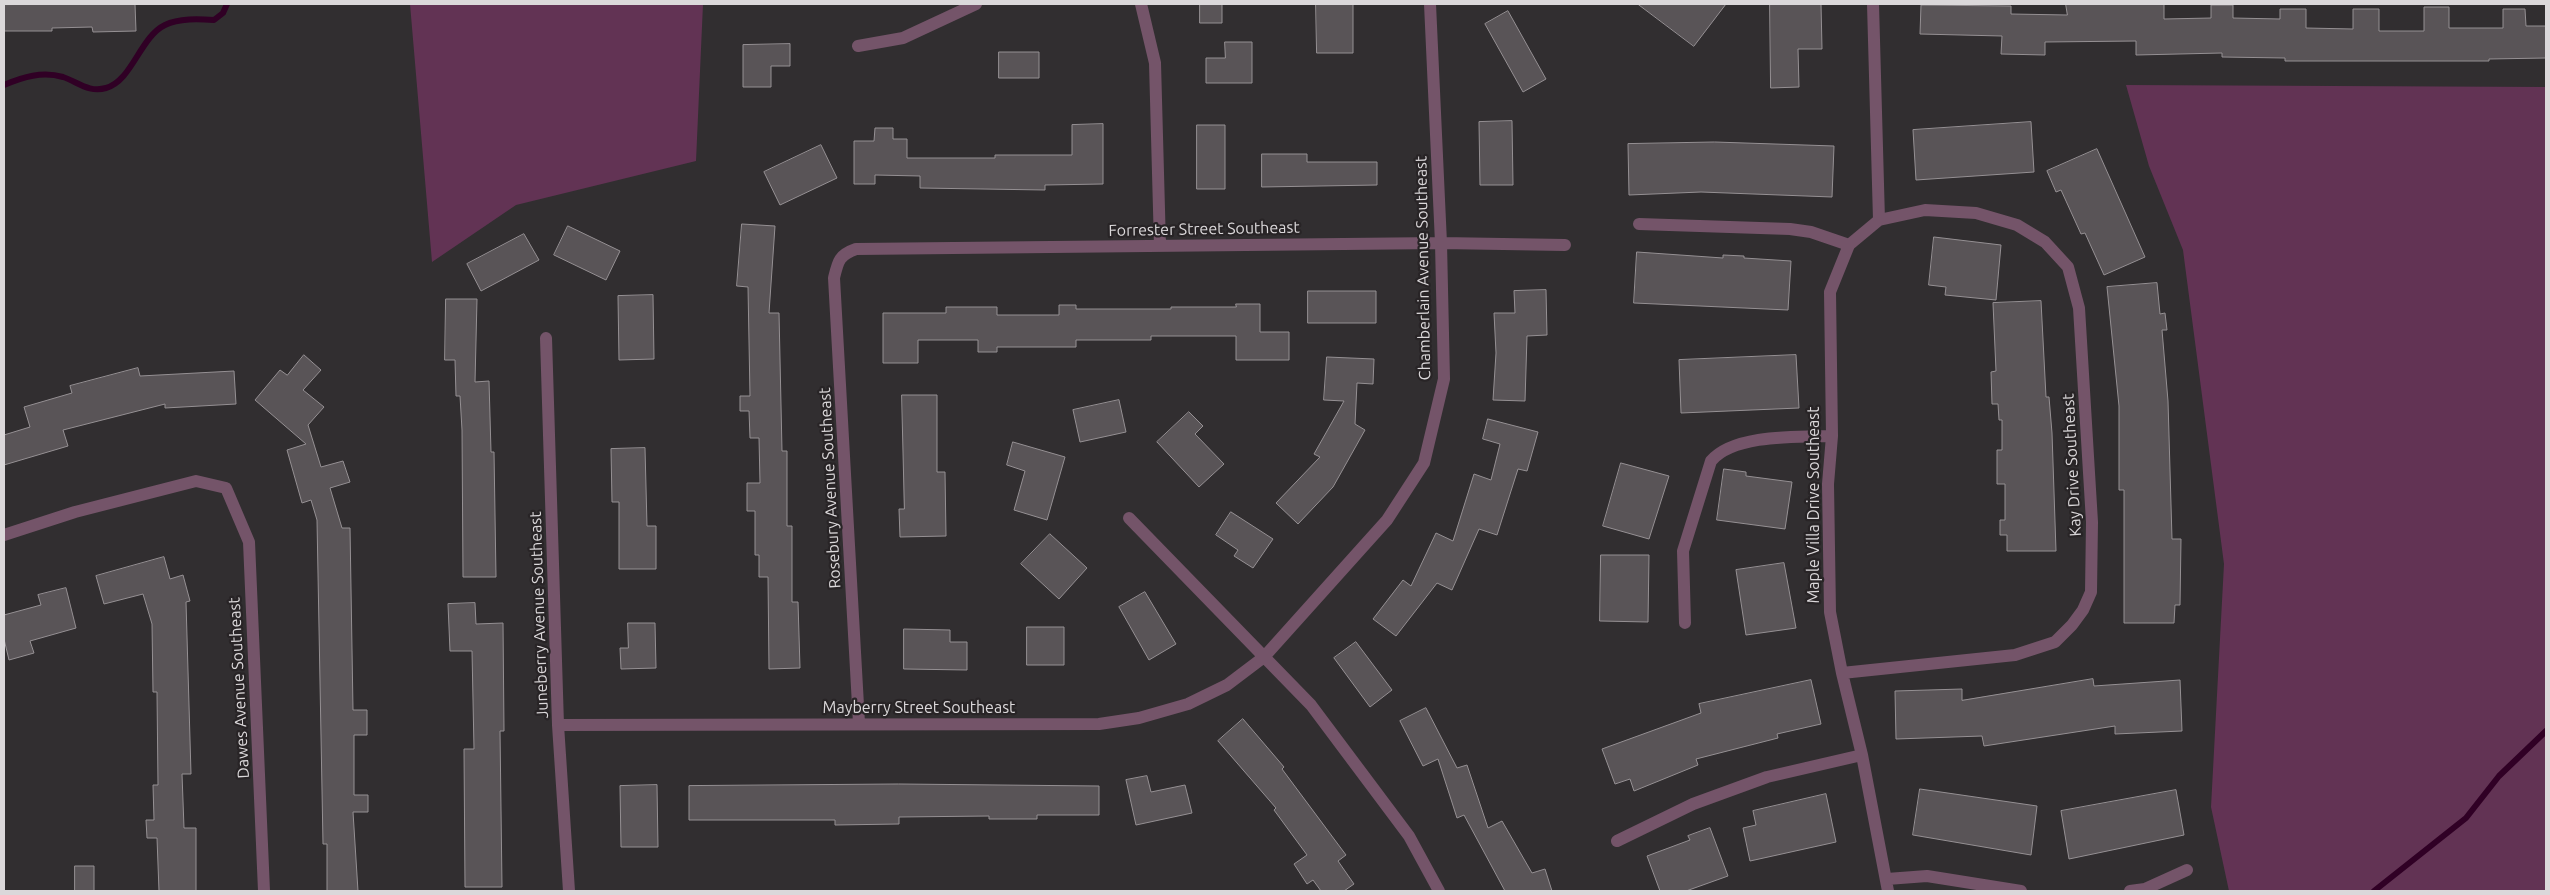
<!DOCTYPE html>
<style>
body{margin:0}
#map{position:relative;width:2550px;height:895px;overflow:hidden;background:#312e30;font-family:Ubuntu,sans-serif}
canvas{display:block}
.frame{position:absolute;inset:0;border:5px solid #dbd8da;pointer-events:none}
</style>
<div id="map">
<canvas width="2550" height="895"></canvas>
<div class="frame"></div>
</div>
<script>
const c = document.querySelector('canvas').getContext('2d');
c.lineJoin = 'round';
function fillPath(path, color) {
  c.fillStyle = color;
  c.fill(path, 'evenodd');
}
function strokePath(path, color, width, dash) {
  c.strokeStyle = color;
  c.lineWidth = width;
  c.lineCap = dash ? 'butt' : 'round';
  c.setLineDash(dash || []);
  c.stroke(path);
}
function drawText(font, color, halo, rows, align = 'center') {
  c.font = font + ' Ubuntu,sans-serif';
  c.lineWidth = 4.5;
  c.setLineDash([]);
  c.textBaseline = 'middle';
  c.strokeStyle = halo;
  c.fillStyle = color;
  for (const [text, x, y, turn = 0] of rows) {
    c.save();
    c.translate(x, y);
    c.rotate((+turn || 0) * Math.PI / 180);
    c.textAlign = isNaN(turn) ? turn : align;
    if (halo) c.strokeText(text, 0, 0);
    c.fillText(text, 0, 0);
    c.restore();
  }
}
fillPath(new Path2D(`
 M 410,4 L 703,4 L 696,161 L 516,205 L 432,262 Z
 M 2126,85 L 2546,87 L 2546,891 L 2229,891 L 2211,807 L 2224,564 L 2183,250 L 2149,166 Z`), '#623354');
strokePath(new Path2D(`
 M 4,85 C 23,77 42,71 63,77 C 78,82 89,93 106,88 C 132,81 140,37 165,25 C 179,18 199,19 214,20 L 223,13 L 227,4
 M 2374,891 L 2466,818 L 2499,776 L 2546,731`), '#300025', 6);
const building = new Path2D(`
 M 135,4 L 136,31 L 93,32 L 92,27 L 52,28 L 52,31 L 4,31 L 4,5 Z
 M 1200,4 L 1222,4 L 1222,23 L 1200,23 Z
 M 1316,4 L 1353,4 L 1353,53 L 1317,53 Z
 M 1638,4 L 1726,4 L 1694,46 Z
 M 1770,4 L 1821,4 L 1822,49 L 1798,49 L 1799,87 L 1771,88 Z
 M 2066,4 L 2164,4 L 2164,19 L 2211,18 L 2211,5 L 2233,5 L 2233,18 L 2280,19 L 2280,9 L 2306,9 L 2306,28 L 2353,29 L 2353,9 L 2379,9 L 2379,31 L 2424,31 L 2424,7 L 2449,7 L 2449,28 L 2503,28 L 2503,9 L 2525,9 L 2526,26 L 2546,26 L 2546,58 L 2489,59 L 2489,61 L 2285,61 L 2285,58 L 2222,57 L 2222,53 L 2136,55 L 2136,41 L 2045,42 L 2045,55 L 2001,54 L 2002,36 L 1920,34 L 1921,5 L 2011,6 L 2011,14 L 2067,15 Z
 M 1508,11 L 1546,79 L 1523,92 L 1485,24 Z
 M 1225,42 L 1252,42 L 1252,83 L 1206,83 L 1206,58 L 1225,58 Z
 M 790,44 L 790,66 L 771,66 L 771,87 L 743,87 L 743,45 Z
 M 999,52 L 1039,52 L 1039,78 L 999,78 Z
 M 1512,121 L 1513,185 L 1480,185 L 1479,122 Z
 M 2031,122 L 2034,172 L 1916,180 L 1913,130 Z
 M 1103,124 L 1103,184 L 1045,185 L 1045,190 L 920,188 L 920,176 L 875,175 L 875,184 L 854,184 L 854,141 L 874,141 L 875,128 L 893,128 L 893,139 L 907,139 L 907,158 L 995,158 L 995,155 L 1072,155 L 1072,125 Z
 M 1197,125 L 1225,125 L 1225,189 L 1197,189 Z
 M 1715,142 L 1834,146 L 1832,197 L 1701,192 L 1629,195 L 1628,144 Z
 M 821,145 L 837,178 L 780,205 L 764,172 Z
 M 2097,149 L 2145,257 L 2104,275 L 2085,233 L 2081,234 L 2061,190 L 2056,192 L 2047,171 Z
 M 1262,154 L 1307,154 L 1307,162 L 1377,162 L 1377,185 L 1262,187 Z
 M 742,224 L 775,226 L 769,313 L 779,313 L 782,451 L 787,451 L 787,526 L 792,526 L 792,602 L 798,602 L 800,668 L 769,669 L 768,577 L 759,577 L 759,555 L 755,555 L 755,511 L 747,511 L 747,483 L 760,483 L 759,438 L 750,438 L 749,411 L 740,411 L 740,396 L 750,396 L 748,287 L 737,286 Z
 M 568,226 L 620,251 L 606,280 L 554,255 Z
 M 524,234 L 539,260 L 481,291 L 467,264 Z
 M 1934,237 L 2001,245 L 1996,300 L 1945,295 L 1946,287 L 1929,285 Z
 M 1637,252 L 1723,258 L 1723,255 L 1744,256 L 1744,258 L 1791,261 L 1788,310 L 1634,303 Z
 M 2157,283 L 2160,314 L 2165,313 L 2167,330 L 2162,330 L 2168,401 L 2172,539 L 2181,539 L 2180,605 L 2175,605 L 2174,623 L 2124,623 L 2124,490 L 2119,490 L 2119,406 L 2107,287 Z
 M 1546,290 L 1547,335 L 1527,336 L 1525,401 L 1493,400 L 1496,353 L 1494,313 L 1515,313 L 1514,291 Z
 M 1308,291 L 1376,291 L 1376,323 L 1308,323 Z
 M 653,295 L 654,359 L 619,360 L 618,296 Z
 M 446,299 L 477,299 L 475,382 L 489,381 L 491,452 L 494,452 L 496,577 L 463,577 L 462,430 L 460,396 L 456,396 L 455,360 L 445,360 Z
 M 2041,301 L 2046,397 L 2049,397 L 2052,433 L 2056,551 L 2007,551 L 2007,535 L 2000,535 L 2000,520 L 2005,520 L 2005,484 L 1997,484 L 1997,450 L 2002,450 L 2002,420 L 1999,420 L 1998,404 L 1992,404 L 1991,372 L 1996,371 L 1993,303 Z
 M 1236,304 L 1260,304 L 1260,332 L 1289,332 L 1289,360 L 1236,360 L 1236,336 L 1151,336 L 1151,340 L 1076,340 L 1076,347 L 997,347 L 997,352 L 978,352 L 978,340 L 918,340 L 918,363 L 883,363 L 883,313 L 946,313 L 946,307 L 997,307 L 997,315 L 1059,315 L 1059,305 L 1076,305 L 1076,309 L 1171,309 L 1171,307 L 1236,307 Z
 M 304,355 L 321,370 L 303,390 L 324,407 L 308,425 L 321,467 L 343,461 L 350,482 L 330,488 L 342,528 L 350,528 L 353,710 L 367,710 L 367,735 L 354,735 L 354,795 L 368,795 L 368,812 L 353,812 L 358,891 L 327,891 L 327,844 L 323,844 L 317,520 L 311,500 L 302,503 L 287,450 L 306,444 L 255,400 L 280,370 L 287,375 Z
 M 1796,355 L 1799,408 L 1681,413 L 1679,360 Z
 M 1327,357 L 1374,359 L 1373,384 L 1357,383 L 1355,424 L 1365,430 L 1333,487 L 1298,524 L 1276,503 L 1320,457 L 1314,454 L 1344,401 L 1324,400 Z
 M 138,368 L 140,376 L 234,371 L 236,404 L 165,408 L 165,404 L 63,430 L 68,446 L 4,465 L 4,435 L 30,427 L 24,407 L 72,393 L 70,386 Z
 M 902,395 L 937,395 L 937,472 L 945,472 L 946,536 L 900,537 L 899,509 L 904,509 Z
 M 1119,400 L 1126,432 L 1080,442 L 1073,410 Z
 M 1189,412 L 1203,426 L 1195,434 L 1224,464 L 1199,487 L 1157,442 Z
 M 1488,419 L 1538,432 L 1527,471 L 1518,469 L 1497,535 L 1479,529 L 1452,590 L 1437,583 L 1396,636 L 1373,619 L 1403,580 L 1411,586 L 1436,533 L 1453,541 L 1474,474 L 1491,480 L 1500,444 L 1483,439 Z
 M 1013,442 L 1065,457 L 1047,520 L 1014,510 L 1025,471 L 1007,465 Z
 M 645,448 L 647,526 L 656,526 L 656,569 L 619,569 L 619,502 L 612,502 L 611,449 Z
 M 1621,463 L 1669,476 L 1649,539 L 1603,526 Z
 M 1724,469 L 1746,472 L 1746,476 L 1792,482 L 1785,529 L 1717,520 Z
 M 1231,512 L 1273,539 L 1253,568 L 1234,556 L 1238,550 L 1216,535 Z
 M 1050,534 L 1087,568 L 1059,599 L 1021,564 Z
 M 1601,555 L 1649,555 L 1648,622 L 1600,621 Z
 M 164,557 L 170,579 L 183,575 L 190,601 L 186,602 L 191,774 L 182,774 L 184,828 L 196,828 L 196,891 L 159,891 L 157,838 L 147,838 L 146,820 L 154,820 L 153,785 L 158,785 L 157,692 L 153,692 L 152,624 L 143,594 L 104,604 L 96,576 Z
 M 1784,563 L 1796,628 L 1746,635 L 1736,570 Z
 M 66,588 L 76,628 L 30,641 L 34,653 L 9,660 L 4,639 L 4,615 L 41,605 L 38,595 Z
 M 1145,592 L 1176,644 L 1149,660 L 1119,607 Z
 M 475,603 L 476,624 L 503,623 L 504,731 L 500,731 L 502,887 L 465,887 L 464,749 L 474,749 L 472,651 L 450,651 L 448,604 Z
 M 628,623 L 655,623 L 656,668 L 621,669 L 620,648 L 628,648 Z
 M 1027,627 L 1064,627 L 1064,665 L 1027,665 Z
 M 904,629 L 950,630 L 950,642 L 967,642 L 967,670 L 904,669 Z
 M 1356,642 L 1392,690 L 1370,707 L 1334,658 Z
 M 2093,679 L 2094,686 L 2180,680 L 2182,731 L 2115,734 L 2115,726 L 1984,746 L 1982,736 L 1896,739 L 1895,691 L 1962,689 L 1962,700 Z
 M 1811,680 L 1821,724 L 1777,734 L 1778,738 L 1696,759 L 1698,765 L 1634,791 L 1630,779 L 1615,784 L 1602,749 L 1701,713 L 1699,704 Z
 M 1426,708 L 1457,768 L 1467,765 L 1488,828 L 1502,821 L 1532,873 L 1545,869 L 1552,891 L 1505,891 L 1464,815 L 1457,818 L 1438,759 L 1423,766 L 1400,721 Z
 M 1243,719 L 1284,767 L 1282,769 L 1346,855 L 1338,861 L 1354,884 L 1344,891 L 1321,891 L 1313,880 L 1307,884 L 1294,864 L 1307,855 L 1274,810 L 1276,808 L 1218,741 Z
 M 1147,776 L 1151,792 L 1185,785 L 1192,813 L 1136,825 L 1126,780 Z
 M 899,784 L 1099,786 L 1099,815 L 1037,815 L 1037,819 L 989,819 L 989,816 L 899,817 L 899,824 L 835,825 L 835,820 L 689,820 L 689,786 Z
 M 657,785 L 658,847 L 621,847 L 620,786 Z
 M 1920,789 L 2037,806 L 2031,855 L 1913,835 Z
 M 2176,790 L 2184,835 L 2069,859 L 2061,811 Z
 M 1826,794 L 1836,842 L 1750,861 L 1743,828 L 1756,825 L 1753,811 Z
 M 1710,828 L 1728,876 L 1686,891 L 1660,891 L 1647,856 L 1690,840 L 1688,836 Z
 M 75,866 L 94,866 L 94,891 L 75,891 Z`);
fillPath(building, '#595457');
strokePath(building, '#959093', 1);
strokePath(new Path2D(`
 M 1141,4 L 1155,63 L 1160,246
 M 1873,4 L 1879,220
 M 858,46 L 903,38 L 976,4
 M 1639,224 L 1790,229 L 1811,232 L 1849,245
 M 546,338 L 558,725 L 569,891
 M 1129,518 L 1311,705 L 1409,836 L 1439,891
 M 4,535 L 75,512 L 196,481 L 226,488 L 249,542 L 264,891
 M 1685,623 L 1683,551 L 1711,461 C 1734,434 1797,437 1832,436
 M 1842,673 L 2015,655 L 2055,642 L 2072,625 L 2083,610 L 2091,592 L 2092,522 L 2079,308 L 2068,267 L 2045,242 L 2017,225 L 1976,213 L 1925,210 L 1879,220 L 1849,245 L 1830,292 L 1832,436 L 1828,484 L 1830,612 L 1842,673 L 1862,755 L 1888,891
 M 859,723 L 834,278 C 838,261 839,255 856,249 L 1441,243 L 1565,245
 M 558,725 L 1099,724 L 1139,718 L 1188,704 L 1227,685 L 1264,657 L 1387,520 L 1424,463 L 1444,379 L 1441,243 L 1430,4
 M 1617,841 L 1693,804 L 1767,777 L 1862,755
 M 1887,879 L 1927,876 L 2021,891
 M 2130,891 L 2145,889 L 2187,870`), '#745469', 12);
drawText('16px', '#dbd8da', '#282426', [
 ["Forrester Street Southeast",1204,229,-1],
 ["Chamberlain Avenue Southeast",1423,268,-91],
 ["Kay Drive Southeast",2072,465,-93],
 ["Rosebury Avenue Southeast",830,488,-93],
 ["Maple Villa Drive Southeast",1814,505,-90],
 ["Juneberry Avenue Southeast",539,615,-92],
 ["Dawes Avenue Southeast",239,688,-93],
 ["Mayberry Street Southeast",919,708]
]);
</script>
